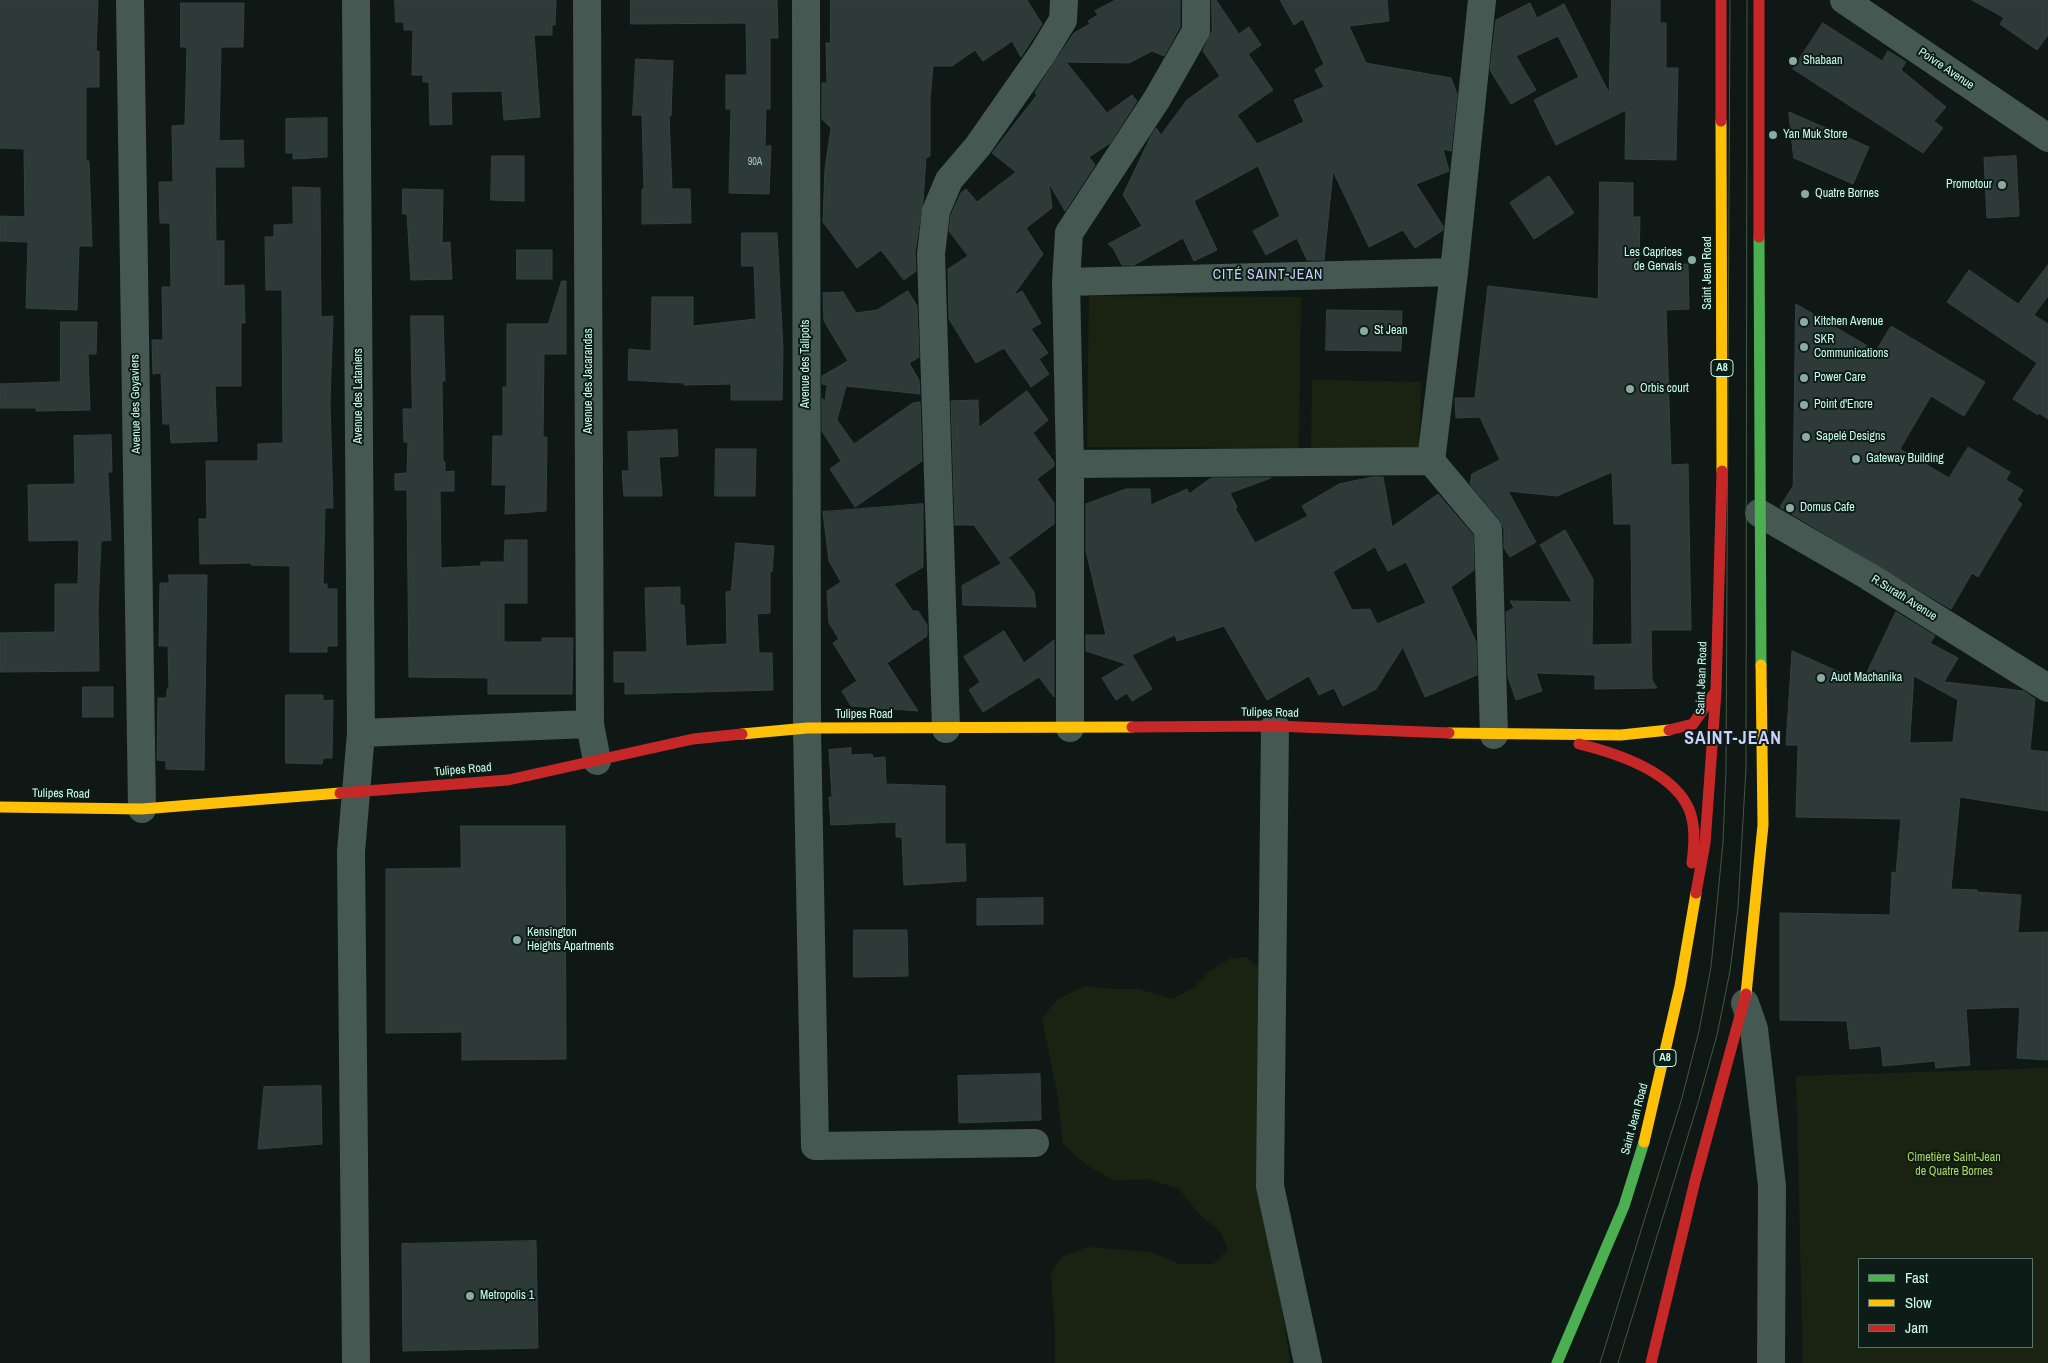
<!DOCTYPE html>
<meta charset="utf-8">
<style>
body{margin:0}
#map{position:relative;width:2048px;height:1363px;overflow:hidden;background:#101816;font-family:"Archivo Narrow",sans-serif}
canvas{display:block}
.legend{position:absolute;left:1858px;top:1258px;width:175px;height:90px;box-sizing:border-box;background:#0d1c17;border:1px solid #59756b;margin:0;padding:6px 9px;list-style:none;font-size:15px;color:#cbfbea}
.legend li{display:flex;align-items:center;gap:10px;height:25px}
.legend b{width:25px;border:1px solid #59756b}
</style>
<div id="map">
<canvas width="2048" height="1363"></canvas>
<ul class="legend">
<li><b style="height:6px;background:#4caf50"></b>Fast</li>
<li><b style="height:6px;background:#ffc107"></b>Slow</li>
<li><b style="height:6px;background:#c62828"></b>Jam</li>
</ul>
</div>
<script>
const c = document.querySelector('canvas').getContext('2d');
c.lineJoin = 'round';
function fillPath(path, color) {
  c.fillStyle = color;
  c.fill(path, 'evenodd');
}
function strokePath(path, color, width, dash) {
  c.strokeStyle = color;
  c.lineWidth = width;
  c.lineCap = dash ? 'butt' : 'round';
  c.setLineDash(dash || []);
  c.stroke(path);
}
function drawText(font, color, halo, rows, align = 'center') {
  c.font = font + ' "Archivo Narrow",sans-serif';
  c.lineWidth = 4;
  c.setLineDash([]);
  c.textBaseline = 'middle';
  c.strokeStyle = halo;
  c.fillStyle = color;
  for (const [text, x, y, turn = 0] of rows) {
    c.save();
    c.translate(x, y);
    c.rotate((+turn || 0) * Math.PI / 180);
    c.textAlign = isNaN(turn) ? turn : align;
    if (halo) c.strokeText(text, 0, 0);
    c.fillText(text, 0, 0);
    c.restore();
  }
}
fillPath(new Path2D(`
 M 1089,296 L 1301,297 L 1299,448 L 1087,447 Z
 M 1312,380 L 1421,382 L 1419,452 L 1311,450 Z
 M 1247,957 L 1259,968 L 1271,1246 L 1290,1359 L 1288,1363 L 1055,1363 L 1055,1332 L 1051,1274 L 1062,1257 L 1087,1247 L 1151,1252 L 1180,1264 L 1213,1264 L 1228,1249 L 1219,1230 L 1200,1215 L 1179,1189 L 1149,1179 L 1113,1180 L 1088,1166 L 1063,1144 L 1057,1092 L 1042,1018 L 1058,999 L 1086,986 L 1110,989 L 1139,989 L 1172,999 L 1193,988 L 1210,971 L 1229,959 Z
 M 2048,1068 L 2048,1363 L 1803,1363 L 1796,1076 ZM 1859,1259 L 2032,1259 L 2032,1347 L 1859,1347 Z`), '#1a2311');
const building = new Path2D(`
 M 0,0 L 98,0 L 96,51 L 99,51 L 99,87 L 86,87 L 86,161 L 89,161 L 92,246 L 79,246 L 77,310 L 26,308 L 28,242 L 0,241 L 0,216 L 25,217 L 24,149 L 0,148 Z
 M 395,0 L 556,0 L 555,25 L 552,25 L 552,35 L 534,35 L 540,117 L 504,120 L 502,91 L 451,92 L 452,124 L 430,125 L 429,82 L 423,82 L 423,75 L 412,75 L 413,30 L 404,30 L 404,22 L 396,22 Z
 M 631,0 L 777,0 L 778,38 L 770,38 L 770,109 L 766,109 L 765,146 L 771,146 L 769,194 L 729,193 L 731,109 L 726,109 L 726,75 L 747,75 L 746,23 L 631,24 Z
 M 831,0 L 1027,0 L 1042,24 L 1021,57 L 1012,41 L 983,61 L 975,50 L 952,66 L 933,66 L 930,100 L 930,156 L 926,158 L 923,201 L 915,252 L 916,271 L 904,280 L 881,250 L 857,268 L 823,222 L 825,169 L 831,128 L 822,119 L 822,83 L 827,83 L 826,43 L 830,43 Z
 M 1116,0 L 1180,0 L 1180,27 L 1164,56 L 1152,51 L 1129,63 L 1066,62 L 1107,113 L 1132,95 L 1137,101 L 1110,143 L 1089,157 L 1095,165 L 1065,211 L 1049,183 L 1052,208 L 1026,228 L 1043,254 L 1013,296 L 1022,291 L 1041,323 L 1031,329 L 1048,353 L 1039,359 L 1049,374 L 1031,387 L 1004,348 L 976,363 L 949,319 L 948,269 L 968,256 L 949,231 L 951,215 L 961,193 L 966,189 L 977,202 L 1016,172 L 992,153 L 1037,95 L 1035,92 L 1074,33 L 1090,24 L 1088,21 L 1098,15 L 1095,11 Z
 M 1212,0 L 1216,0 L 1239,34 L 1249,27 L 1261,45 L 1248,54 L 1273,90 L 1237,115 L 1257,144 L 1304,122 L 1294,100 L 1324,87 L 1315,70 L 1324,64 L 1303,19 L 1294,25 L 1280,0 L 1387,0 L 1389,21 L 1349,26 L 1366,63 L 1451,78 L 1457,94 L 1451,151 L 1443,149 L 1449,171 L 1416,184 L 1443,226 L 1443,230 L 1415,248 L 1403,230 L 1369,247 L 1333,171 L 1324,260 L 1307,260 L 1297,238 L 1266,255 L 1253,231 L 1280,216 L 1258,166 L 1194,201 L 1217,250 L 1194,261 L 1183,238 L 1134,265 L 1122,265 L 1113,248 L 1108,244 L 1142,226 L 1123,195 L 1151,136 L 1156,128 L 1161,135 L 1187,100 L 1220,76 L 1203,51 L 1212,31 Z
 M 1612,0 L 1660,0 L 1660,23 L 1666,23 L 1666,68 L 1678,68 L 1676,160 L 1625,159 L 1626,110 L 1556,145 L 1534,100 L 1579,77 L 1558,36 L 1516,56 L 1536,90 L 1511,104 L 1490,70 L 1496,20 L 1530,3 L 1537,18 L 1564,4 L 1609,93 Z
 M 1972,0 L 2048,0 L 2048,35 L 2037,50 L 2000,24 L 2004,18 Z
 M 181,3 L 244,3 L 243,47 L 221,47 L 219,141 L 243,140 L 244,167 L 215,167 L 216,241 L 224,241 L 224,286 L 244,285 L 245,323 L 241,323 L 241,386 L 215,386 L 217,441 L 171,443 L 170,424 L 163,424 L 161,373 L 153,374 L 152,340 L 163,340 L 162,287 L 171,287 L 170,223 L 160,223 L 159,182 L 173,182 L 172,126 L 185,125 L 187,47 L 181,47 Z
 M 1823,23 L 1882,61 L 1888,51 L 1906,62 L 1901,70 L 1946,107 L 1934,121 L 1943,128 L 1923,153 L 1793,69 Z
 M 636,59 L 673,61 L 671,116 L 669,116 L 672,189 L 690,189 L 691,223 L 642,224 L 642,189 L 644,189 L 642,115 L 633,115 Z
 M 1789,112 L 1869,147 L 1853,184 L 1794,158 Z
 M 327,118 L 327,157 L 293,159 L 293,153 L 286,153 L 286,119 Z
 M 492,156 L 524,156 L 524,201 L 491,200 Z
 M 2016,156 L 2019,216 L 1987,218 L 1984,158 Z
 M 1549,176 L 1574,213 L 1534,239 L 1510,203 Z
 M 1600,182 L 1633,183 L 1633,217 L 1640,217 L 1639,265 L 1688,264 L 1689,309 L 1666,310 L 1671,465 L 1688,464 L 1691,630 L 1651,630 L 1652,680 L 1657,688 L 1595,689 L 1595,675 L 1536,673 L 1542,691 L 1516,700 L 1508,677 L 1506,612 L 1514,608 L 1510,601 L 1572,602 L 1540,545 L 1565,530 L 1593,579 L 1592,645 L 1632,644 L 1631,524 L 1614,524 L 1612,472 L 1557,496 L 1508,491 L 1536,542 L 1510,557 L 1504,548 L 1504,529 L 1500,520 L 1470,484 L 1472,474 L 1500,460 L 1480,417 L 1456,418 L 1455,398 L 1475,398 L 1488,286 L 1598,299 Z
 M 293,187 L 320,188 L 321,317 L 333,316 L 330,402 L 333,508 L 325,508 L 323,584 L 327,584 L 327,589 L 337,589 L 337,646 L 327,646 L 327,652 L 290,652 L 290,566 L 251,565 L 251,563 L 200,564 L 199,519 L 207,519 L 206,461 L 258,461 L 258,444 L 283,443 L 282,290 L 266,290 L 265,237 L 274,237 L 274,225 L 293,224 Z
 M 403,189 L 443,190 L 442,243 L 450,242 L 452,279 L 411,280 L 407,214 L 403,214 Z
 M 742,233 L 777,233 L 783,349 L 782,400 L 731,400 L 731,384 L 684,385 L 684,383 L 628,380 L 629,349 L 651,351 L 652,297 L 693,297 L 693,326 L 756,319 L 754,266 L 742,266 Z
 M 517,250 L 552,250 L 552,279 L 517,279 Z
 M 2048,265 L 2048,296 L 2034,315 L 2048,324 L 2048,419 L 2039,413 L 2038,415 L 2013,399 L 2037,363 L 1947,302 L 1969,270 L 2018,304 Z
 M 562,281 L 566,281 L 566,354 L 544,354 L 543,437 L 547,437 L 546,511 L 505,514 L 506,485 L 492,485 L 493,436 L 503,436 L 503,387 L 507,387 L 507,324 L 548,324 Z
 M 908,291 L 917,306 L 919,357 L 909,363 L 919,380 L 920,394 L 846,386 L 837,420 L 854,444 L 913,403 L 920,402 L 922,461 L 855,507 L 830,469 L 841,461 L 822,431 L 822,398 L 825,402 L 827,385 L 822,384 L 822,376 L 848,361 L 824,321 L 823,293 L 843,292 L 856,313 L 877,310 Z
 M 1796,304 L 1876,351 L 1891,326 L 1985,382 L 1964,416 L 1931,396 L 1900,449 L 1949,478 L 1968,447 L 2010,472 L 2006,480 L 2023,490 L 2017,500 L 2022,504 L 2003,535 L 1978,577 L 1972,573 L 1951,609 L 1780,507 L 1793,486 Z
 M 1327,310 L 1402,311 L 1401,351 L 1326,350 Z
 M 411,316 L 443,316 L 445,381 L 442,381 L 443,462 L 445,462 L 445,472 L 454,471 L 454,491 L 440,491 L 441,568 L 481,566 L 481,562 L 504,562 L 505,540 L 527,540 L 527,603 L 504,603 L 504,642 L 542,642 L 542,638 L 573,638 L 572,694 L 488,694 L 488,678 L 409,677 L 407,490 L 395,490 L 395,474 L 407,473 L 408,442 L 404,442 L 403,409 L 412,409 Z
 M 61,322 L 97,322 L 96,354 L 88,354 L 90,410 L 36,411 L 36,408 L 0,408 L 0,384 L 60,382 Z
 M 1027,391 L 1048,420 L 1033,433 L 1054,462 L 1054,466 L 1037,479 L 1054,503 L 1054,524 L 1001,563 L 974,525 L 955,525 L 951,401 L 978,400 L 979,427 Z
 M 677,430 L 678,456 L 659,457 L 662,496 L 624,496 L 622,471 L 629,471 L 628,432 Z
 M 111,435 L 112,472 L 108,472 L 111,540 L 101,541 L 98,609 L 99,671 L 0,672 L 0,633 L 55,632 L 55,584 L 78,584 L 79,542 L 77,540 L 29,541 L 28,485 L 75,484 L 74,436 Z
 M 716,449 L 756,449 L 755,496 L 715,496 Z
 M 1373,477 L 1383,477 L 1392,527 L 1438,494 L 1473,535 L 1474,570 L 1451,587 L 1476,642 L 1477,675 L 1425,697 L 1403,647 L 1376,689 L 1343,706 L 1334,688 L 1319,695 L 1309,676 L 1267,700 L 1224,626 L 1177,641 L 1175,635 L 1132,655 L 1152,689 L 1132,701 L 1127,693 L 1116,700 L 1102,678 L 1126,664 L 1086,651 L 1086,635 L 1106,635 L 1086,551 L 1086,504 L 1126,489 L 1150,489 L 1151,505 L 1187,489 L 1189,494 L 1211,478 L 1271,478 L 1230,493 L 1237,507 L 1235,508 L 1255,543 L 1308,516 L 1302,506 L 1339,484 ZM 1375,547 L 1388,571 L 1406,562 L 1426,603 L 1377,624 L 1370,609 L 1352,610 L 1333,572 Z
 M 923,504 L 923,567 L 894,584 L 913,611 L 918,611 L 927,625 L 927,636 L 887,663 L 918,711 L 851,706 L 842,691 L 857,681 L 833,643 L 839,639 L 829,623 L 827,591 L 841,582 L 829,561 L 823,512 Z
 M 736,543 L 774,546 L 772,572 L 770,571 L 770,613 L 757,614 L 759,653 L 772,653 L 773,690 L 625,694 L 625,682 L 614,682 L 614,652 L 647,652 L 645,588 L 680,587 L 680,605 L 684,605 L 686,646 L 727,644 L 726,592 L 731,591 Z
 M 1010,559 L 1034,592 L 1036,607 L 963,605 L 962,586 Z
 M 169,575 L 207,575 L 204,770 L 166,769 L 166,761 L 157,760 L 158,698 L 167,698 L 167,689 L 169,689 L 168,646 L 159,646 L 160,583 L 169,583 Z
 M 1896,612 L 1935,636 L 1930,643 L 1958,658 L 1944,682 L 2024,691 L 2035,699 L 2030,750 L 2048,752 L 2048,811 L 1960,797 L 1951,889 L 1977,890 L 1977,892 L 2021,895 L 2018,933 L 2048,932 L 2048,1060 L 2017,1058 L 2020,1007 L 1966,1009 L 1970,1065 L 1936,1068 L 1935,1061 L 1883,1066 L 1881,1046 L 1850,1049 L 1847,1021 L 1780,1020 L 1780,913 L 1890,915 L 1892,872 L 1896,873 L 1901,819 L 1796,817 L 1798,745 L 1786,745 L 1792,651 L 1862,682 ZM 1914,676 L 1958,700 L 1953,742 L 1910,743 Z
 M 1004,631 L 1024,663 L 1054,640 L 1054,697 L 1039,677 L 983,712 L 969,690 L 980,682 L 964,657 Z
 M 83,687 L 113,687 L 113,717 L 83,717 Z
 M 286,695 L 323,695 L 323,701 L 333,700 L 332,758 L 323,758 L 322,764 L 286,763 Z
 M 851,748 L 851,755 L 872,754 L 873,758 L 885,757 L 886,784 L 945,786 L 945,844 L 965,844 L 966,881 L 904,885 L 902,837 L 896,837 L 896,822 L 831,825 L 829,797 L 832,797 L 829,750 Z
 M 461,826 L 565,826 L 566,1059 L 462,1060 L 462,1032 L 386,1033 L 386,869 L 461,868 Z
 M 1043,898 L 1043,924 L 977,925 L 977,899 Z
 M 854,930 L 907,930 L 908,976 L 854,977 Z
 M 1040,1074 L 1041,1120 L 959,1123 L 958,1076 Z
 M 321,1086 L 322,1144 L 258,1149 L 264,1087 Z
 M 536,1241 L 538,1348 L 403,1351 L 402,1244 Z`);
fillPath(building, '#2e3a37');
strokePath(building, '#32433e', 1);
strokePath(new Path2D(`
 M 130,0 L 142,809
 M 356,0 L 361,733 L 351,852 L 356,1363
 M 587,0 L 590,724 L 597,761
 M 806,0 L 807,728 L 815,1146 L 1035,1143
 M 1482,0 L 1454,272 L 1431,461 L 1488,529 L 1494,735
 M 1844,0 L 2048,138
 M 1066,282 L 1454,272
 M 1070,464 L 1431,461
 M 1759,513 L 1868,576 L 2048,688
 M 1275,726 L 1270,1186 L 1308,1363
 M 1070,728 L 1070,464 L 1066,282 L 1069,233 L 1157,99 L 1196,31 L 1196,0
 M 946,729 L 931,254 L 936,211 L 949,180 L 978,146 L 1043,53 L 1063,20 L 1064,0
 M 361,733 L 590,724
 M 1745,1003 L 1754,1029 L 1772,1186 L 1771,1363`), '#455851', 28);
strokePath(new Path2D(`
 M 1759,237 L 1761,665
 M 1557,1363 L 1624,1206 L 1644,1142`), '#4caf50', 11);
strokePath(new Path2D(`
 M 1721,121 L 1722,471
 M 1449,733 L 1621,735 L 1669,730
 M 742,734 L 807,728 L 1132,727
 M 0,807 L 142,809 L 340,793
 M 1746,994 L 1763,825 L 1761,665
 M 1644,1142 L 1680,986 L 1696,893`), '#ffc107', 11);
strokePath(new Path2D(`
 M 1721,0 L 1721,121
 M 1759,0 L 1759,237
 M 1132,727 L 1275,726 L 1449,733
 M 1669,730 L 1693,724 L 1716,691
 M 1579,744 C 1616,753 1672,771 1689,809 C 1696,826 1694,846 1692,863
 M 340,793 L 508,780 L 693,739 L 742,734
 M 1696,893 L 1705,843 L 1716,691 L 1722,471
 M 1651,1363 L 1695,1181 L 1746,994`), '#c62828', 11);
strokePath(new Path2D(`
 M 1600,1363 L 1682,1098 L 1699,1031 L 1711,967 L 1723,842 L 1726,769 L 1730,0
 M 1618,1363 L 1698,1103 L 1717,1035 L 1730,971 L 1738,908 L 1746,768 L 1747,0`), '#435943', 1);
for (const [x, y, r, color] of [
 [1793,61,5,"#8aaca0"],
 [1773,135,5,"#8aaca0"],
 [2002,185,5,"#8aaca0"],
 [1805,194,5,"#8aaca0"],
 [1692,260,5,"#8aaca0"],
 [1804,322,5,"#8aaca0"],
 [1364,331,5,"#8aaca0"],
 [1804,347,5,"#8aaca0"],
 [1804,378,5,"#8aaca0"],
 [1630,389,5,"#8aaca0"],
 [1804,405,5,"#8aaca0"],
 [1806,437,5,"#8aaca0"],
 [1856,459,5,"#8aaca0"],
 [1790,508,5,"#8aaca0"],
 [1821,678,5,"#8aaca0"],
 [517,940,5,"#8aaca0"],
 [470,1296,5,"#8aaca0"]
]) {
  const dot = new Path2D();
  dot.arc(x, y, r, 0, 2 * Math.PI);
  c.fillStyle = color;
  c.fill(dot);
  strokePath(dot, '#0d1c17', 2);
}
drawText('10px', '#a4cbbd', null, [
 ["90A",755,162]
]);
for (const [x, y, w] of [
 [1722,368,22],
 [1665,1058,22]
]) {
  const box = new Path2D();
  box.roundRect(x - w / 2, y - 8.5, w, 17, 4);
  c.fillStyle = '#0d1c17';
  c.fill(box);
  strokePath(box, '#cbfbea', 1);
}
drawText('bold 11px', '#cbfbea', null, [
 ["A8",1722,368],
 ["A8",1665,1058]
]);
drawText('12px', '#cbfbea', '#0d1c17', [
 ["Shabaan",1803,61],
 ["Yan Muk Store",1783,135],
 ["Promotour",1992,185,"right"],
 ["Quatre Bornes",1815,194],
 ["Les Caprices",1682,253,"right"],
 ["de Gervais",1682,267,"right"],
 ["Kitchen Avenue",1814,322],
 ["St Jean",1374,331],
 ["SKR",1814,340],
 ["Communications",1814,354],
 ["Power Care",1814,378],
 ["Orbis court",1640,389],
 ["Point d'Encre",1814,405],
 ["Sapelé Designs",1816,437],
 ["Gateway Building",1866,459],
 ["Domus Cafe",1800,508],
 ["Auot Machanika",1831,678],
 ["Kensington",527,933],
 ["Heights Apartments",527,947],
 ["Metropolis 1",480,1296]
], 'left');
drawText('12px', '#cbfbea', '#0d1c17', [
 ["Poivre Avenue",1946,69,34],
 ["Saint Jean Road",1708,273,-90],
 ["Avenue des Talipots",806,364,-90],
 ["Avenue des Jacarandas",589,381,-90],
 ["Avenue des Lataniers",359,396,-90],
 ["Avenue des Goyaviers",136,404,-91],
 ["R.Surath Avenue",1904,598,32],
 ["Saint Jean Road",1702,678,-88],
 ["Tulipes Road",1270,713,1],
 ["Tulipes Road",864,715],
 ["Tulipes Road",463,770,-5],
 ["Tulipes Road",61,794,1],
 ["Saint Jean Road",1635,1119,-75]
]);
drawText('12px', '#b2d55d', '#0d1c17', [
 ["Cimetière Saint-Jean",1954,1158],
 ["de Quatre Bornes",1954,1172]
]);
c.letterSpacing = '1px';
drawText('14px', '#cdd1fb', '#0d1c17', [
 ["CITÉ SAINT-JEAN",1268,275]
]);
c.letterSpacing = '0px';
c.letterSpacing = '1px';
drawText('bold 18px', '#cdd1fb', '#0d1c17', [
 ["SAINT-JEAN",1733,739]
]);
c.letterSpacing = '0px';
</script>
